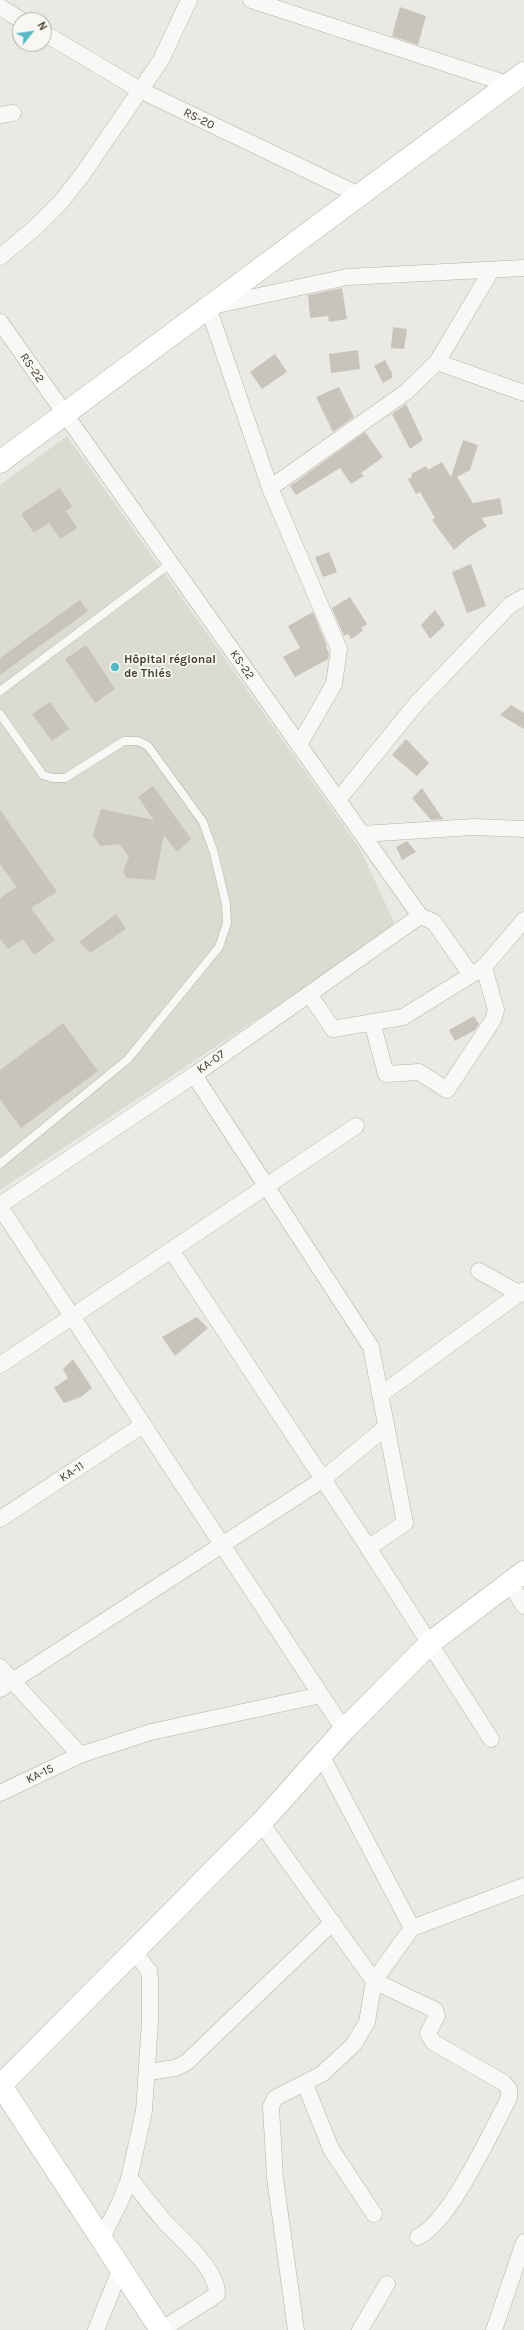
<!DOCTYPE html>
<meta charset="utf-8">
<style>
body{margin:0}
#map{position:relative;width:524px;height:2330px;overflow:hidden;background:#eae9e4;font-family:Karla,sans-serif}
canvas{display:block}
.north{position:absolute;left:12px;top:12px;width:40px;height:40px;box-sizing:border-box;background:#f8f7f3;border:1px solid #afada4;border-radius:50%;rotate:60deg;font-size:11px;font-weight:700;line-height:16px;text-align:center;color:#413f2d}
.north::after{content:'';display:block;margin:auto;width:14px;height:18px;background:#55b9c3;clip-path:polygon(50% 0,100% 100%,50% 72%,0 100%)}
</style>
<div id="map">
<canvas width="524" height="2330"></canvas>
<div class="north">N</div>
</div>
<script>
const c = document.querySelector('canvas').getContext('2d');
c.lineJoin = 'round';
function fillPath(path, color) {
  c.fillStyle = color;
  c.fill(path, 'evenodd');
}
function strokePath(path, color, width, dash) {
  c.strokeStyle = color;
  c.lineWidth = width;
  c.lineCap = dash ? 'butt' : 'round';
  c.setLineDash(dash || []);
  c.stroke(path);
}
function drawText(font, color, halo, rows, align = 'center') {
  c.font = font + ' Karla,sans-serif';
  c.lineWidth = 3.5;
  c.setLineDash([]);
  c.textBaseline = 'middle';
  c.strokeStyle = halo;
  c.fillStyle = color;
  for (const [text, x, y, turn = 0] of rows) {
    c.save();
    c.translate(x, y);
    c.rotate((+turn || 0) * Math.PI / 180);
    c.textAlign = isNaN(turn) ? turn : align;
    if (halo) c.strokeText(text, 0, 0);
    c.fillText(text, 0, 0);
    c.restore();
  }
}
fillPath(new Path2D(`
 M 67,436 L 360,849 L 394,922 L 385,934 L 0,1190 L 0,485 Z`), '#dcdbd2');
fillPath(new Path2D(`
 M 400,7 L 426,16 L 418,45 L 392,36 Z
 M 342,288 L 347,319 L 329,322 L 328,316 L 310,318 L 308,295 Z
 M 393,327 L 407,329 L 404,349 L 391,348 Z
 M 358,350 L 360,369 L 331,373 L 329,354 Z
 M 275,354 L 287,372 L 262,389 L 250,372 Z
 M 385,360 L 392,373 L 392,378 L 383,383 L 374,366 Z
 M 339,387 L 354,417 L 333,432 L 316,397 Z
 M 406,404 L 423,440 L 410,449 L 392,414 Z
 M 365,432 L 383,457 L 361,473 L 364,476 L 351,484 L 340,468 L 296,495 L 290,486 Z
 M 463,440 L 478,445 L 470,470 L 457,477 L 473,503 L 500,498 L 503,514 L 481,518 L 487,526 L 469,537 L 454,550 L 432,520 L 435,518 L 420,492 L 416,494 L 408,479 L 412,477 L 411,474 L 426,466 L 428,470 L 442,462 L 451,477 Z
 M 60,488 L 72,507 L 66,511 L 77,528 L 60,539 L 49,523 L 34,533 L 21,514 Z
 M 329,552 L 337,572 L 323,577 L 315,557 Z
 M 471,564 L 486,606 L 467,613 L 452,572 Z
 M 350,597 L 367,624 L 361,628 L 363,631 L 351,639 L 348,634 L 344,636 L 332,608 Z
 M 80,600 L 88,611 L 0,675 L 0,658 Z
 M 435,610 L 445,625 L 430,639 L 421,625 Z
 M 313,612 L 327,646 L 326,647 L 329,653 L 328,659 L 295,677 L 283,657 L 300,648 L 288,626 Z
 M 86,645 L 115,689 L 95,703 L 65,659 Z
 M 50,702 L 69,729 L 52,741 L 32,714 Z
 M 511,705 L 524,713 L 524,729 L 500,715 Z
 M 406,739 L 429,763 L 417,776 L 392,755 Z
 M 153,786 L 191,839 L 177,852 L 164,835 L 155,880 L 126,878 L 123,871 L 129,857 L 120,844 L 100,846 L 93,835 L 101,809 L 154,820 L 138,797 Z
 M 422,788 L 443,819 L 431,820 L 412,798 Z
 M 0,810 L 57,892 L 31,908 L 55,940 L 34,955 L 23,939 L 8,949 L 0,939 L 0,898 L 17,887 L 0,864 Z
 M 407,841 L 416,852 L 402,860 L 396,847 Z
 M 116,914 L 126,929 L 90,953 L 79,942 Z
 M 474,1016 L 479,1024 L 475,1030 L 455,1041 L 449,1030 Z
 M 63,1023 L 98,1071 L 21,1128 L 0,1099 L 0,1070 Z
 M 197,1317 L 208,1328 L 175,1356 L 162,1337 Z
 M 73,1359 L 92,1388 L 81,1397 L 64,1403 L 54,1388 L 68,1378 L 63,1369 Z`), '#c7c5bb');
const lane = new Path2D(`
 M 0,691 L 170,564
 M 0,714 L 43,775 L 53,778 L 65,778 L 124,741 L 138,741 L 148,746 L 203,822 L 214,853 L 226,904 L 227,923 L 219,947 L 128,1059 L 0,1164`);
const street = new Path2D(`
 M 251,0 L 508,84
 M 0,7 L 21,20
 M 44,33 L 140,90 L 359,195
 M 0,115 L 13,113
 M 0,257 L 37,226 L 60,203 L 82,175 L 161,60 L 189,0
 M 0,322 L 420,916 L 434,922 L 471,975
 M 437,362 L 524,393
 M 270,488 L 406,392 L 437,362 L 491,271
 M 299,745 L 334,684 L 339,649 L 270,488 L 208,307 L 347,277 L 524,268
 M 338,800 L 416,704 L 510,605 L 524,597
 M 362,834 L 473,827 L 524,829
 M 309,994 L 333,1029 L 403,1017 L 484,967 L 524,920
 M 372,1022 L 386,1074 L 419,1072 L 447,1090 L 493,1020 L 496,1010 L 484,967
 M 194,1075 L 371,1347 L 405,1523 L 368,1548
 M 0,1205 L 194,1075 L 420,916
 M 0,1207 L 344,1730
 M 171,1250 L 362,1538 L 491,1739
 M 479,1271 L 520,1294
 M 0,1365 L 356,1126
 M 380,1395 L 524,1290
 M 0,1519 L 143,1425
 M 510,1583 L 524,1606
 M 0,1667 L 80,1755
 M 0,1689 L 322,1480 L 386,1427
 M 321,1755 L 412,1928
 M 0,1793 L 80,1755 L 151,1732 L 321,1695
 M 261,1823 L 374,1981 L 435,2010 L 437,2016 L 428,2033 L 433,2042 L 504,2083 L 509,2089 L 509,2098 C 491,2132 450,2222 418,2237
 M 148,2072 L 176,2068 L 187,2062 L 333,1922
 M 305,2084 L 331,2149 L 374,2214
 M 129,2177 C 141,2192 153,2209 166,2223 C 182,2240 217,2269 217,2294 L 210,2299 L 161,2330
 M 102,2238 L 120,2202 L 129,2179 L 144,2111 L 150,2021 L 150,1980 L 149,1971 L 134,1951
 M 96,2330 L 121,2268
 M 296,2330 L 275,2178 L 271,2107 L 275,2098 L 322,2074 L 354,2044 L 367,2022 L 374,1981 L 412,1928 L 524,1886
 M 360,2330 L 387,2284
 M 494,2330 L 524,2242`);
const secondary = new Path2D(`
 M 0,462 L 524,73
 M 0,2084 L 161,2330
 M 0,2086 L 261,1823 L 344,1730 L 430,1643 L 524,1572`);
strokePath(lane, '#b4b3a9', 9);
strokePath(street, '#b4b3a9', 17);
strokePath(secondary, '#b4b3a9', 23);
strokePath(lane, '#f9f8f6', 8);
strokePath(street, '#f9f8f6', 16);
strokePath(secondary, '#fff', 22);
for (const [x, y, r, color] of [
 [115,667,5,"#55b9c3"]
]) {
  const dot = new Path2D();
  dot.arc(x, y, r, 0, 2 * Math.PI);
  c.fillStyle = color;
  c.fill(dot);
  strokePath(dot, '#f8f7f3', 1.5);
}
drawText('12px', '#413f2d', '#f8f7f3', [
 ["RS-20",199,119,26],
 ["RS-22",32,368,55],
 ["KS-22",242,665,55],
 ["KA-07",211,1062,-35],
 ["KA-11",72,1472,-33],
 ["KA-15",40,1774,-26]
]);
drawText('bold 12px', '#413f2d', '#f8f7f3', [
 ["Hôpital régional",124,660],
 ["de Thiés",124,674]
], 'left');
</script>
